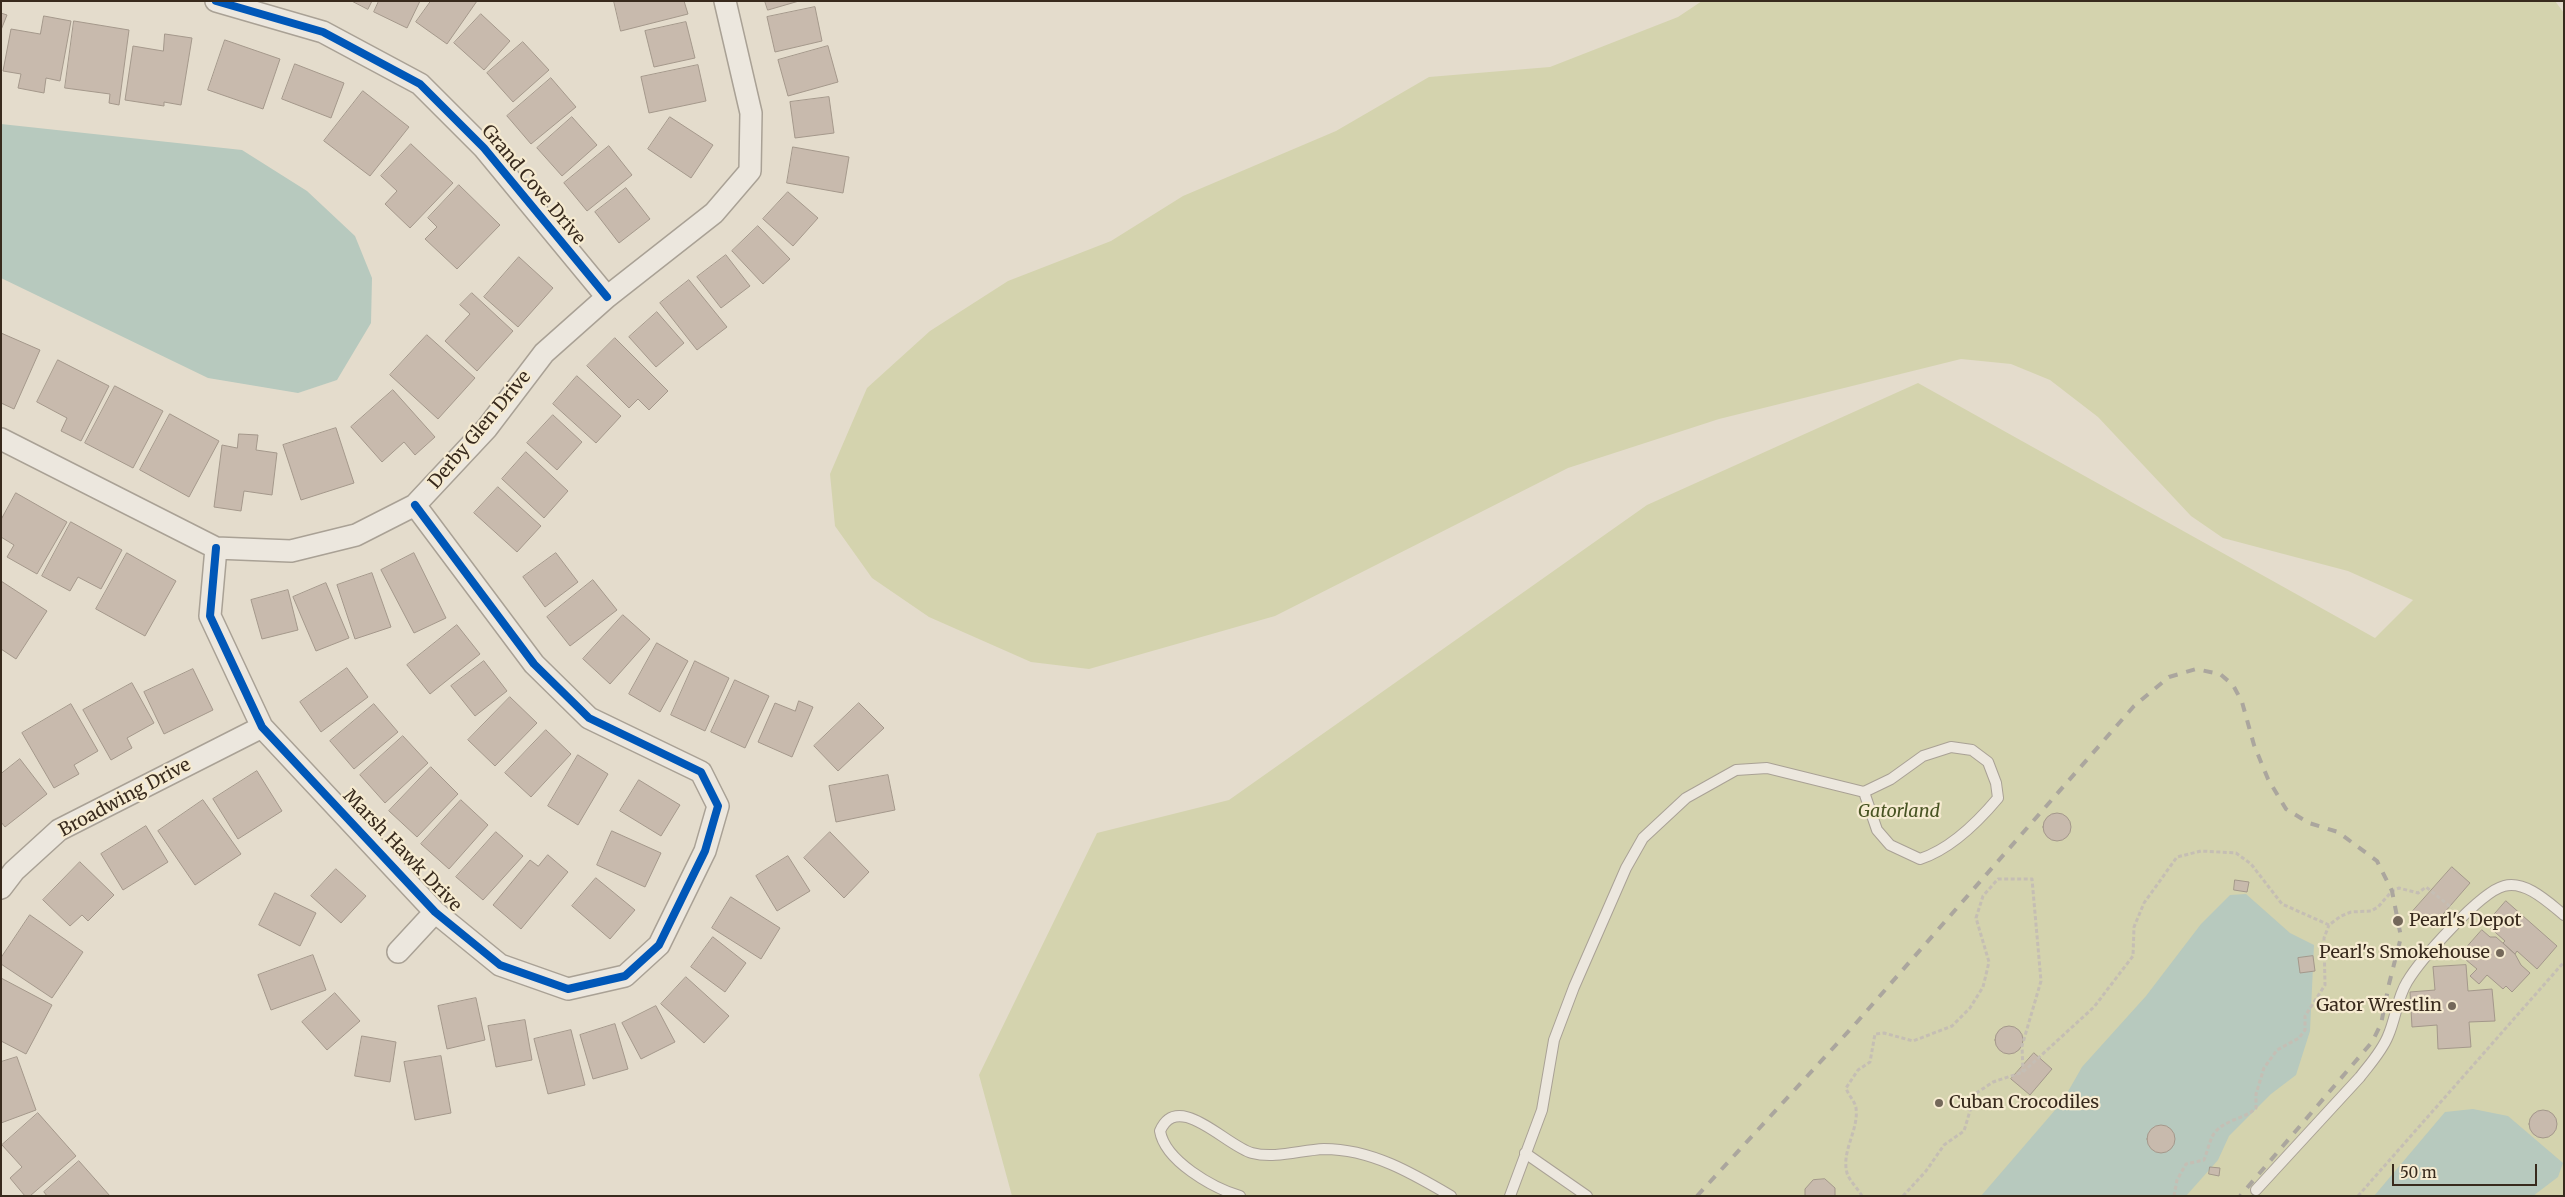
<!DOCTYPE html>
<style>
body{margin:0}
#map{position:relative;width:2565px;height:1197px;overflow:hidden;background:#e4dccc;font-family:Merriweather,serif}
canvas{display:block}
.frame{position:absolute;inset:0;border:2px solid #382a1d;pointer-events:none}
.scale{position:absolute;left:2392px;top:1164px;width:145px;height:22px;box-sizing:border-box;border:2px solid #382a1d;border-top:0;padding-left:6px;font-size:15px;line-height:18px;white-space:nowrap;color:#382a1d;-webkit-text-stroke:4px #f6ebd1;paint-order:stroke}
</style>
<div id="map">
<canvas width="2565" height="1197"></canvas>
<div class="frame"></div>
<div class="scale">50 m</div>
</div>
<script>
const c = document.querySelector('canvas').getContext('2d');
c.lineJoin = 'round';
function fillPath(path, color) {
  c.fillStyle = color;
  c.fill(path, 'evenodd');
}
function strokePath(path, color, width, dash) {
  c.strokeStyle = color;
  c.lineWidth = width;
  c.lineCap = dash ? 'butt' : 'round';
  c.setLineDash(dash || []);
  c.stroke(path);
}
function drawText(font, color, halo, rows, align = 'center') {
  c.font = font + ' Merriweather,serif';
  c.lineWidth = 4.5;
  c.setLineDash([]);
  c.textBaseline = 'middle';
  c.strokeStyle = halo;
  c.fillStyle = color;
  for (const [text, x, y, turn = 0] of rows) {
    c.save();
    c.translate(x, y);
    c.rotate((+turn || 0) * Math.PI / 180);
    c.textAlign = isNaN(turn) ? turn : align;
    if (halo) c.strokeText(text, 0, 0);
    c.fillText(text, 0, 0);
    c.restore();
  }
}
fillPath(new Path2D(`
 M 1702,1 L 2555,1 L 2564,13 L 2564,1196 L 1012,1196 L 979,1075 L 1097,833 L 1229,800 L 1647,505 L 1918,383 L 2375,638 L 2413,600 L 2348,571 L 2223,538 L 2191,516 L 2098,417 L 2050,380 L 2011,364 L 1961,359 L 1719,419 L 1568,468 L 1275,616 L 1089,669 L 1031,662 L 929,617 L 872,578 L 835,526 L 830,474 L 867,388 L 930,331 L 1008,281 L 1111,241 L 1183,196 L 1336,131 L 1429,77 L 1550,67 L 1678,17 Z`), '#d4d3ae');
fillPath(new Path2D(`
 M 1,124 L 242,150 L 307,191 L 355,236 L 372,278 L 371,323 L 337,380 L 298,393 L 208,378 L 1,278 Z
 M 2246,894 L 2290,933 L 2314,945 L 2310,1031 L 2296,1075 L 2271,1094 L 2229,1136 L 2218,1160 L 2186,1196 L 1981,1196 L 2062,1102 L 2082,1067 L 2146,996 L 2201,924 L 2230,895 Z
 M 2473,1109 L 2508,1116 L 2563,1163 L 2558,1177 L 2533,1196 L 2374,1196 L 2445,1112 Z`), '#b7c9be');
const building = new Path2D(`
 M 352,1 L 372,1 L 368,9 Z
 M 379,1 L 420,1 L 407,28 L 374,12 Z
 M 431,1 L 477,1 L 447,44 L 416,22 Z
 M 614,1 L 684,1 L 688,14 L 621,31 Z
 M 765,1 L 799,1 L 768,10 Z
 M 815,7 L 822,41 L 775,52 L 767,17 Z
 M 1,13 L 7,15 L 1,30 Z
 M 481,14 L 510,41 L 484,70 L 454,43 Z
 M 44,16 L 71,21 L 60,81 L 46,78 L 44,93 L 18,88 L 21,74 L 3,71 L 11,29 L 40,34 Z
 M 74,21 L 129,30 L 119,105 L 109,103 L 110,94 L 65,88 Z
 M 686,22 L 695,58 L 654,67 L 645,31 Z
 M 165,34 L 192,38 L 181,105 L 164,102 L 164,106 L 125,100 L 133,46 L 163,51 Z
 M 225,40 L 280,59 L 263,109 L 208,90 Z
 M 523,42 L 549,70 L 513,102 L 487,73 Z
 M 828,46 L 838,82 L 788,96 L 778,60 Z
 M 295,64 L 344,83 L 331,118 L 282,99 Z
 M 698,65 L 706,101 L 649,113 L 641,77 Z
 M 551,78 L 576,107 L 531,144 L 507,116 Z
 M 363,91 L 409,127 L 370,176 L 324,141 Z
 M 829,97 L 834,133 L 795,138 L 790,102 Z
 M 572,117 L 597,145 L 562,176 L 537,148 Z
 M 670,117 L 713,145 L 691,178 L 648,149 Z
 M 411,144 L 453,183 L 410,228 L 385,204 L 397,191 L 381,176 Z
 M 609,146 L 632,175 L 587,211 L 564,183 Z
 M 793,147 L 849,157 L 843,193 L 787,183 Z
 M 459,185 L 500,225 L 457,269 L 425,239 L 437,227 L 428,218 Z
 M 626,188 L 650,219 L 619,243 L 595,212 Z
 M 788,192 L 818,218 L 793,246 L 763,219 Z
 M 758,226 L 790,259 L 763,284 L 732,251 Z
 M 726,255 L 750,286 L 721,308 L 697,277 Z
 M 519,257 L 553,288 L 518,327 L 484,297 Z
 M 689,280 L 727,327 L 697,350 L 660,303 Z
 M 472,293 L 513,331 L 477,371 L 445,341 L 470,314 L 460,305 Z
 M 657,312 L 684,343 L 656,367 L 629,337 Z
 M 1,333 L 40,350 L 14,409 L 1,403 Z
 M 427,335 L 475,378 L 438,419 L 390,375 Z
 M 615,338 L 668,391 L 649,410 L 638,399 L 629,408 L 587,366 Z
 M 58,360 L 109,386 L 81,441 L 61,431 L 67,418 L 37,402 Z
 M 577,376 L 621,416 L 596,443 L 553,404 Z
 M 115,386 L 163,411 L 133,468 L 85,443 Z
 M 393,390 L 435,437 L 415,455 L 404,442 L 382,462 L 351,427 Z
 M 170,414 L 219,441 L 189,497 L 140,470 Z
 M 553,415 L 582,442 L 557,470 L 527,443 Z
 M 336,428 L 354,483 L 301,500 L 283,445 Z
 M 239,434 L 258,435 L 256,450 L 277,453 L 272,495 L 244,491 L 241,511 L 214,507 L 222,445 L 237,448 Z
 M 526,452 L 568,491 L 544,518 L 502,479 Z
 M 498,487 L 541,526 L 517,552 L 474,513 Z
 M 16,493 L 67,522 L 37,574 L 7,557 L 14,545 L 1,537 L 1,520 Z
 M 71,522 L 122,550 L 101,589 L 78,577 L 70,591 L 42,576 Z
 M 127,553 L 176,581 L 145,636 L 96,609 Z
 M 414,553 L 446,618 L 414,633 L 381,570 Z
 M 556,553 L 578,582 L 545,607 L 523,577 Z
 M 372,573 L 391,627 L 355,639 L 337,585 Z
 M 593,580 L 617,610 L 570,646 L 547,617 Z
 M 1,581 L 47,611 L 16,659 L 1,649 Z
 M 326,583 L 349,638 L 316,651 L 293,597 Z
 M 288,590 L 298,630 L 262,639 L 251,600 Z
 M 623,615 L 650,639 L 610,684 L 583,659 Z
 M 457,625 L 480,654 L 430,694 L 407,665 Z
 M 657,643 L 688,661 L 660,712 L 629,694 Z
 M 484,661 L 507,691 L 475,716 L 451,686 Z
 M 695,661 L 729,678 L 705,731 L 671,715 Z
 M 347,668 L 368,697 L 321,732 L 300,702 Z
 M 193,669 L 213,710 L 164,734 L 144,692 Z
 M 735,680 L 769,696 L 745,748 L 711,732 Z
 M 132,683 L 154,723 L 127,738 L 132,748 L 111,760 L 83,710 Z
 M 510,697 L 537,723 L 495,766 L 468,740 Z
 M 799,701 L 813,707 L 792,757 L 758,742 L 775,703 L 795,711 Z
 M 859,703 L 884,728 L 838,771 L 814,746 Z
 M 71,704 L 98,751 L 74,765 L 79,774 L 54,788 L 22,733 Z
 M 374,704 L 398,732 L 354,769 L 330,741 Z
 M 546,730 L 571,754 L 531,797 L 505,773 Z
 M 403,736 L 428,763 L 385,803 L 360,775 Z
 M 578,755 L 608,774 L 578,825 L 548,806 Z
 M 20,759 L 47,794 L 5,827 L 1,822 L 1,774 Z
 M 431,767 L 458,794 L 417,837 L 389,811 Z
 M 257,771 L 282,811 L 238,839 L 213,799 Z
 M 888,775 L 895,810 L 836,822 L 829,786 Z
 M 639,780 L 680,805 L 661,836 L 620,811 Z
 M 203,800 L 241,854 L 195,885 L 158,831 Z
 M 461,800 L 488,825 L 449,869 L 421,844 Z
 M2043 827a14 14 0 1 1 28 0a14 14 0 1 1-28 0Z
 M 146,826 L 168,862 L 123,890 L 101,854 Z
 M 612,831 L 661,853 L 645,887 L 597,865 Z
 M 496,832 L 523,856 L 483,900 L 456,877 Z
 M 830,832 L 869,872 L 844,898 L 804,858 Z
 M 548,855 L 568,872 L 521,929 L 493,905 L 530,860 L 538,866 Z
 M 788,856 L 810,891 L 777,911 L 756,876 Z
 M 80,862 L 114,895 L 88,921 L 82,915 L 70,926 L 43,900 Z
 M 2452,867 L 2470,883 L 2431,928 L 2413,911 Z
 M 336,869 L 366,896 L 341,923 L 311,896 Z
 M 596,878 L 635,910 L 610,939 L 572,906 Z
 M 2235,880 L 2249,882 L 2247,892 L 2234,890 Z
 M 275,893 L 316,913 L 300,946 L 259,925 Z
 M 731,897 L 780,928 L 761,959 L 712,928 Z
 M 2506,901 L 2557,946 L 2537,969 L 2517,951 L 2515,954 L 2503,943 L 2505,941 L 2486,924 Z
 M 30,915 L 83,952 L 52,998 L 1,964 L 1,958 Z
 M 2482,930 L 2490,937 L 2496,937 L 2515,954 L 2521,965 L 2530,973 L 2512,992 L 2506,986 L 2503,989 L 2487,975 L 2479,984 L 2470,976 L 2477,969 L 2460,955 Z
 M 713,937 L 746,963 L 725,992 L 691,967 Z
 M 313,955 L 326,990 L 271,1010 L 258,975 Z
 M 2313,956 L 2315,971 L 2300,973 L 2298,958 Z
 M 2466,965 L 2468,991 L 2492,989 L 2495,1021 L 2469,1022 L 2471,1047 L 2438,1049 L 2437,1025 L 2412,1027 L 2410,992 L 2435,990 L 2433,967 Z
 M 686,977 L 729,1016 L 704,1043 L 661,1004 Z
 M 1,978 L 52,1005 L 26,1054 L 1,1041 Z
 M 335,993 L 360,1021 L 327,1050 L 302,1022 Z
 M 476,998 L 485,1040 L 447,1049 L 438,1006 Z
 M 656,1006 L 675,1042 L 641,1059 L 622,1023 Z
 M 525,1020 L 532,1060 L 496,1067 L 488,1026 Z
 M 615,1024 L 628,1069 L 593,1079 L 580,1035 Z
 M1995 1040a14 14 0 1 1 28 0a14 14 0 1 1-28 0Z
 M 571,1030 L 585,1085 L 548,1094 L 534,1039 Z
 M 362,1036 L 396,1042 L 390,1082 L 355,1076 Z
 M 2034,1053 L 2052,1069 L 2030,1095 L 2011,1079 Z
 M 441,1056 L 451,1113 L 415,1120 L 404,1062 Z
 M 17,1057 L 36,1110 L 1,1123 L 1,1062 Z
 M2529 1124a14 14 0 1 1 28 0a14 14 0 1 1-28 0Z
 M 38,1113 L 76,1156 L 30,1196 L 25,1196 L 10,1178 L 22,1167 L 2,1145 Z
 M2147 1139a14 14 0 1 1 28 0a14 14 0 1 1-28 0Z
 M 79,1161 L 110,1196 L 47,1196 L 44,1192 Z
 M 2210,1167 L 2220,1168 L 2219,1176 L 2209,1174 Z
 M 1825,1179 L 1835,1188 L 1835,1196 L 1805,1196 L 1805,1189 L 1813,1180 Z`);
fillPath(building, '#c8baad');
strokePath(building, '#a4988b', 1);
const lane = new Path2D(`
 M 1525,1153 L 1587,1196
 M 2256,1190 L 2360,1077 C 2370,1064 2382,1051 2388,1036 C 2396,1018 2397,998 2407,982 C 2420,960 2480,892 2504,886 C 2526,880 2549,903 2564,915
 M 1240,1196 C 1213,1188 1165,1161 1160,1131 C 1178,1090 1226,1146 1252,1153 C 1275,1159 1301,1150 1324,1149 C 1371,1149 1412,1173 1451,1196
 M 1510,1196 L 1542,1110 L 1554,1040 L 1574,987 L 1626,868 L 1643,838 L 1686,798 L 1736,770 L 1767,768 L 1864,792 L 1891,779 L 1923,756 L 1951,747 L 1972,750 L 1988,762 L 1996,783 L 1998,798 C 1977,823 1951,849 1920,859 L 1890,845 L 1877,830 L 1864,792`);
const street = new Path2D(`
 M 216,1 L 323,32 L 420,84 L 484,148 L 607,297
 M 1,439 L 216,548 L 291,551 L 356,535 L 415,505 L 487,428 L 544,353 L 607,297 L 714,213 L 750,171 L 751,113 L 725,1
 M 216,548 L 210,616 L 262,727 L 435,912 L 500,965 L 568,989 L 625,976 L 659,945 L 705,851 L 718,806 L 701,772 L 589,718 L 534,664 L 415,505
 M 1,888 L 14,871 L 59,830 L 262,727
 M 398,952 L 435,912`);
strokePath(lane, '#a9a195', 12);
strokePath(street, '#a9a195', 24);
strokePath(new Path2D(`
 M 1862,1196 C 1858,1189 1849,1180 1847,1173 C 1841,1151 1859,1130 1856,1108 C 1855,1101 1848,1095 1846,1088 L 1858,1070 L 1870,1062 L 1875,1034 L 1884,1033 L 1913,1041 L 1952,1026 L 1970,1008 L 1983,987 L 1989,962 L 1976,918 L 1983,896 L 1998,879 L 2032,879 L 2041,981 L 2022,1046 L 2023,1072
 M 1903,1196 L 1926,1171 L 1944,1145 L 1964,1131 L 1975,1094 L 1993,1082 L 2023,1072 L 2094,1007 L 2133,956 L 2134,927 L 2144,903 L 2177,857 L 2201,851 L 2236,853 L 2251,864 L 2282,904 L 2329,925 L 2341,916 L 2351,912 L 2371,911 L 2378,907 L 2392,891 L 2399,888 L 2418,893 L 2426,887 L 2452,908
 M 2174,1196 L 2177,1180 L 2186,1164 L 2204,1160 C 2207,1152 2209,1144 2212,1137 C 2220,1120 2244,1120 2256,1108 L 2256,1094 L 2264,1068 L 2277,1050 L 2299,1038 L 2305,1030 L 2305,1016 L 2325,985 L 2324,938 L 2329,925
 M 2358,1196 L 2564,962`), '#c5beb4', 3, [4, 2.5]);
strokePath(lane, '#ece7de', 10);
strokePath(street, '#ece7de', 21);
strokePath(new Path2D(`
 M 1697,1196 L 1857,1022 L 2134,706 L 2169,677 L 2196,669 L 2220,674 L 2233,685 L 2242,702 L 2254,745 L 2268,779 L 2286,809 L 2309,823 L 2338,832 L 2377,861 L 2392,891 L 2401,937 L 2389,984 L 2381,1024 L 2372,1042 L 2240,1196`), '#aba69e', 4, [9, 9]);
strokePath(new Path2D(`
 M 216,1 L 323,32 L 420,84 L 484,148 L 607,297
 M 216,548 L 210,616 L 262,727 L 435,912 L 500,965 L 568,989 L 625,976 L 659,945 L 705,851 L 718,806 L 701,772 L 589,718 L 534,664 L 415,505`), '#0057b8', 8);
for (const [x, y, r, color] of [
 [2398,921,6,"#74685a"],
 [2500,953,5,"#74685a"],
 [2452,1006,5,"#74685a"],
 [1939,1103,5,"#74685a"]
]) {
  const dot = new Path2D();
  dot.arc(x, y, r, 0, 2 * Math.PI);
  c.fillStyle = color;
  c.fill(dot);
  strokePath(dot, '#f6ebd1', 2);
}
drawText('18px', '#382a1d', '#f6ebd1', [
 ["Grand Cove Drive",533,185,50],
 ["Derby Glen Drive",480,430,-50],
 ["Broadwing Drive",125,798,-28],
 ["Marsh Hawk Drive",402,851,46]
]);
drawText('italic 18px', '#485423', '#f6ebd1', [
 ["Gatorland",1899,812]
]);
drawText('18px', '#382a1d', '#f6ebd1', [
 ["Pearl's Depot",2409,921],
 ["Pearl's Smokehouse",2490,953,"right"],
 ["Gator Wrestlin",2442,1006,"right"],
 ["Cuban Crocodiles",1949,1103]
], 'left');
</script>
